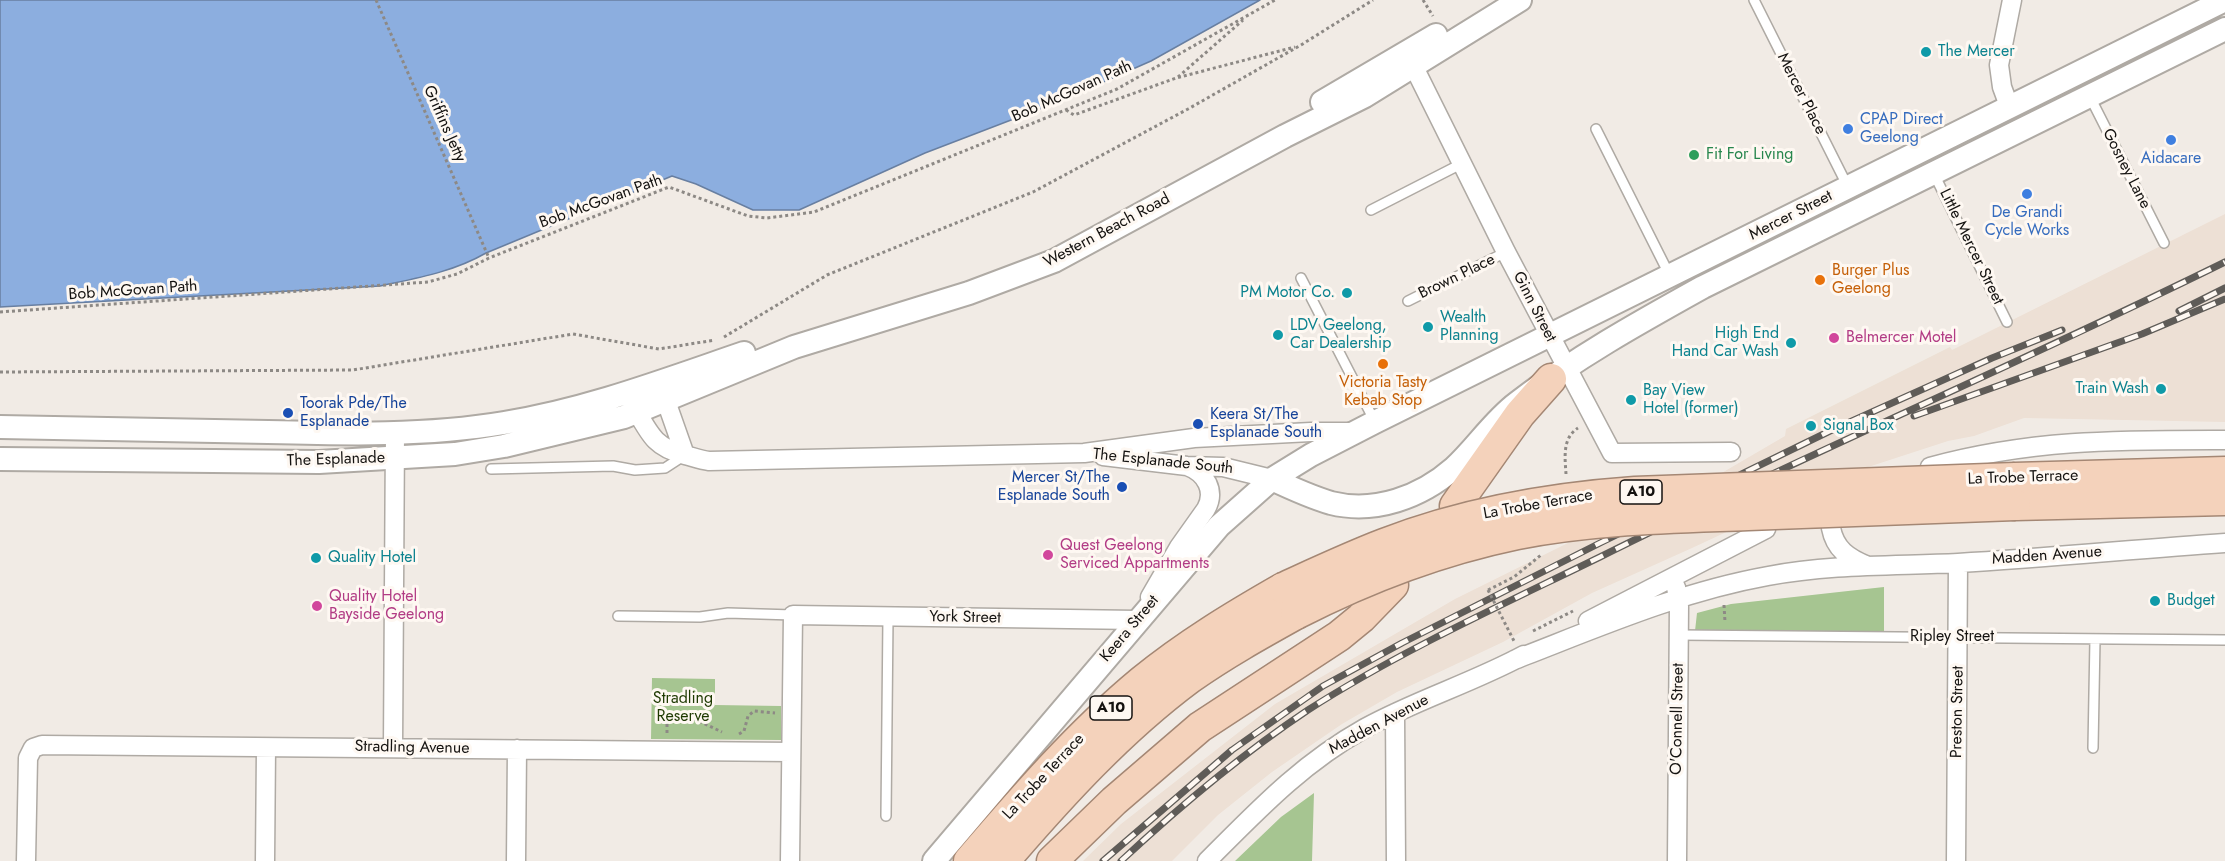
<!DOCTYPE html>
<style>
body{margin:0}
canvas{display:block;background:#f1ebe5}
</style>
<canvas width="2225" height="861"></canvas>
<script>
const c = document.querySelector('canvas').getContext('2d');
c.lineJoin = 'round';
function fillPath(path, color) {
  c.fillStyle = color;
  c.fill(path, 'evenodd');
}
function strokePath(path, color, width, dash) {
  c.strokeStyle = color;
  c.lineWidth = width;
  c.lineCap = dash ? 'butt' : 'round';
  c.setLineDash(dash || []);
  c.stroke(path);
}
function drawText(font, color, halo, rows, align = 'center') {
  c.font = font + ' Jost,sans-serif';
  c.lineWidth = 6;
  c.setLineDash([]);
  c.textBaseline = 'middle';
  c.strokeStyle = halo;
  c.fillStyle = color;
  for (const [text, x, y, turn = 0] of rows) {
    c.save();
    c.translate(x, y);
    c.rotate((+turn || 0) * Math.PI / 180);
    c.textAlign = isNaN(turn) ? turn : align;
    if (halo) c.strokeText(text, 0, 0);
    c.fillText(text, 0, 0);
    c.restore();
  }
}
fillPath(new Path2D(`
 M 2225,214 L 2225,422 L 2024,418 L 1974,436 L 1948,441 L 1862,469 L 1692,548 L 1592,593 L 1503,642 L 1397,692 L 1342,724 L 1272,772 L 1218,815 L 1172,861 L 1083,861 L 1121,824 L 1275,704 L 1455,599 L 1580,537 L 1720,474 L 1785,436 L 1786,429 L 1950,347 L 1952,350 Z`), '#ede0d5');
fillPath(new Path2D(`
 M 1884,587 L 1884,632 L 1695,631 L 1697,613 L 1731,604 Z
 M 652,678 L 715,679 L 715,705 L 781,706 L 781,740 L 651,739 Z
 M 1314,793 L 1312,861 L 1235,861 L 1281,817 Z`), '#a6c591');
const water = new Path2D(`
 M 0,0 L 1260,0 L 1151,61 L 1058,102 L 925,153 L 799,210 L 753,210 L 696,184 L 672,176 L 486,253 C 453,272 417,278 380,286 L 0,307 Z`);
fillPath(water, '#8caedf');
strokePath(water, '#687fa1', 1.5);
const service = new Path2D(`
 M 1754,0 L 1848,187
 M 2089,95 L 2164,243
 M 1596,129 L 1670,276
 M 1934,174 L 2007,322
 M 1371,210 L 1463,163
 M 1301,278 L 1375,422
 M 1408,301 L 1506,252
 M 491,469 L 613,466 L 635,470 L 665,468 L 685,455
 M 618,616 L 700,617 L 728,613 L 793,615
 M 1679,635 L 2225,640
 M 2093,748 L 2095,639
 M 886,816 L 888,617`);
const minor = new Path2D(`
 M 1408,55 L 1506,252 L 1612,453 L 1731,452
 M 2009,106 L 2002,87 L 1999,65 L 2012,0
 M 666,401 L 685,455
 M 637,412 C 651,437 657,448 685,455 C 693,457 700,460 709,461 L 1084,453 L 1194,438 L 1311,432 L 1356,432
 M 1103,456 L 1187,466 L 1223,467 L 1272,479
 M 1930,467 C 2032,439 2121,440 2225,440
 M 1831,528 C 1835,549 1848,558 1868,566
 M 1676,587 L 1679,604 L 1677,861
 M 1150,597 L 1179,547 L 1206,509 C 1216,491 1206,473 1187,466
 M 1588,621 L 1766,529
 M 1514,660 C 1597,628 1679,592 1768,576 C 1830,564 1895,566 1958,563 C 2047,558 2136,549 2225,543
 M 1395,713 L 1396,861
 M 393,747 L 395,432
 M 26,861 L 28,758 L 33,748 L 42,745 L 791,752
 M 265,861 L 266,748
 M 516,861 L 517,749
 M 790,861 L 793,615 L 1137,620
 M 1207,861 C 1258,810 1301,764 1365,728 C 1416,700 1472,683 1524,655
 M 1956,861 L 1958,563`);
const tertiary = new Path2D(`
 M 1322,102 L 1436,35
 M 0,427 C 89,428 179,431 268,432 C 346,434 426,436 504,423 C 586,410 665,380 744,353
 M 0,459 L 319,462 L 455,454 L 504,446 L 624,417 L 794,347 L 969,293 L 1054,261 L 1285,136 L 1365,96 L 1520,0
 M 1272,479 C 1291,488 1311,497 1331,503 C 1375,514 1421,497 1454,468 C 1476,448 1493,421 1517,403 C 1575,358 1640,322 1703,287 L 2225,29
 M 934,861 L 1219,526 L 1272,479 L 1311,455 L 1375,422 L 2225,0`);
const trunk = new Path2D(`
 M 2015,478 L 2225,472
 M 2015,505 L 2225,500
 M 1455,506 L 1520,414 L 1551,379
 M 969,861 C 1023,798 1078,734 1142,681 C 1186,645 1234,616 1283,588
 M 1004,861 C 1061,795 1120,730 1190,678 C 1224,654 1260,634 1296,614
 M 1052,861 L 1114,801 L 1200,727 L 1339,636 L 1361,618 L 1393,585`);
strokePath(service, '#afaaa4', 12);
strokePath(minor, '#afaaa4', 21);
strokePath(tertiary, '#afaaa4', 26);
strokePath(trunk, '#a48774', 33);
strokePath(new Path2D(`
 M 376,0 L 489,258
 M 1423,0 L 1433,16
 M 1178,77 L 1243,20
 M 1066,110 L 1074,115 L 1176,78 L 1295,47
 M 0,312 L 428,282 L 457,274 L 489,258 L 669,187 L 748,216 L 767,218 L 814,212 L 1117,89 L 1275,0
 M 724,337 L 827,275 L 1033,192 L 1188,109 L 1301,45 L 1373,0
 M 0,372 L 353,370 L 573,334 L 659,349 L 715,340
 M 1566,474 C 1565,458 1562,438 1578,428
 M 1488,590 L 1514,577 L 1541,555
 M 1724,605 L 1725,622
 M 1533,631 L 1573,611
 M 667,733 L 667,718 L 692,718 L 722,732
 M 739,734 L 744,731 L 748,716 L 754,711 L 775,713`), '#8d8985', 3, [3, 3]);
strokePath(service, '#fff', 9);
strokePath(minor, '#fff', 18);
strokePath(tertiary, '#fff', 22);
strokePath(trunk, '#f4d2bb', 30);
const rail = new Path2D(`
 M 2179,311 L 2225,288
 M 1914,416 L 2142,334 L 2225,299
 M 1103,861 L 1232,750 L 1323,686 L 1402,643 L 1602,542 L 1832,430 L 1992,358 L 2062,330
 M 1121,861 C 1179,807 1242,754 1308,710 C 1400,651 1502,605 1600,557 C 1806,454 2019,364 2225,262`);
strokePath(rail, '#5f5c58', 7);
strokePath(rail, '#fef8f2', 4.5, [14]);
const trunkBridge = new Path2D(`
 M 1283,588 C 1316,573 1350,557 1384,544 C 1464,513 1550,498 1635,492 L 2015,478
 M 1296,614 C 1366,578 1440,550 1517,534 C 1593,519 1670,518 1748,515 C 1837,512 1926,509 2015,505`);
strokePath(trunkBridge, '#a48774', 33, []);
strokePath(new Path2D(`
 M 1488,590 L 1514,641`), '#8d8985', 3, [3, 3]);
strokePath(trunkBridge, '#f4d2bb', 30);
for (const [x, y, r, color] of [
 [1926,52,6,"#0f9aa8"],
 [1848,129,6,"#3f7fe0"],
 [2171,140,6,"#3f7fe0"],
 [1694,155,6,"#2e9e5b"],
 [2027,194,6,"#3f7fe0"],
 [1820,280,6,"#e8710a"],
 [1347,293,6,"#0f9aa8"],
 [1428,327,6,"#0f9aa8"],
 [1278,335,6,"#0f9aa8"],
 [1834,338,6,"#d1479c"],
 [1791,343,6,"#0f9aa8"],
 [1383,364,6,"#e8710a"],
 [2161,389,6,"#0f9aa8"],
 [1631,400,6,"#0f9aa8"],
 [288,413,6,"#1a4fb4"],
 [1198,424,6,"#1a4fb4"],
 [1811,426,6,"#0f9aa8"],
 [1122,487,6,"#1a4fb4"],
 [1048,555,6,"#d1479c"],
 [316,558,6,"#0f9aa8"],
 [2155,601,6,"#0f9aa8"],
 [317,606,6,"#d1479c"]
]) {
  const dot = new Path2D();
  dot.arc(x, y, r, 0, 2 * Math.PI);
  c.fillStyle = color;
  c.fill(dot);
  strokePath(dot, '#fef8f2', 2);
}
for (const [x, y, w] of [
 [1641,492,42],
 [1111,708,42]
]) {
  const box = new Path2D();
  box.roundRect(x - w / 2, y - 12, w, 24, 4.5);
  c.fillStyle = '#fef8f2';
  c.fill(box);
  strokePath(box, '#141210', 1.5);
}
drawText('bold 15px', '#141210', null, [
 ["A10",1641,492],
 ["A10",1111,708]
]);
drawText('16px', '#0d838f', '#fef8f2', [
 ["The Mercer",1938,52],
 ["PM Motor Co.",1335,293,"right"],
 ["Wealth",1440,318],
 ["Planning",1440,336],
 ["LDV Geelong,",1290,326],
 ["Car Dealership",1290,344],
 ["High End",1779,334,"right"],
 ["Hand Car Wash",1779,352,"right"],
 ["Train Wash",2149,389,"right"],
 ["Bay View",1643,391],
 ["Hotel (former)",1643,409],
 ["Signal Box",1823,426],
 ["Quality Hotel",328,558],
 ["Budget",2167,601]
], 'left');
drawText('16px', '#141210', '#fef8f2', [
 ["Bob McGovan Path",1072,92,-24],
 ["Mercer Place",1801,94,63],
 ["Griffins Jetty",444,124,66],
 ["Gosney Lane",2126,169,63],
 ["Bob McGovan Path",601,202,-20],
 ["Mercer Street",1791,216,-27],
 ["Western Beach Road",1107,231,-28],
 ["Little Mercer Street",1971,247,64],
 ["Brown Place",1457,277,-26],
 ["Bob McGovan Path",133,291,-4],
 ["Ginn Street",1534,307,63],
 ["The Esplanade",336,460,-2],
 ["The Esplanade South",1163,462,6],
 ["La Trobe Terrace",2023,478,-2],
 ["La Trobe Terrace",1538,505,-10],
 ["Madden Avenue",2047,556,-4],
 ["York Street",965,618,1],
 ["Keera Street",1130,629,-50],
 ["Ripley Street",1952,637],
 ["Preston Street",1958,712,-89],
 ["O'Connell Street",1678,719,-89],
 ["Madden Avenue",1379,725,-28],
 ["Stradling Avenue",412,748,1],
 ["La Trobe Terrace",1044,777,-47]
]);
drawText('16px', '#366cbe', '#fef8f2', [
 ["CPAP Direct",1860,120,"left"],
 ["Geelong",1860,138,"left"],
 ["Aidacare",2171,159],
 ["De Grandi",2027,213],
 ["Cycle Works",2027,231]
]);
drawText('16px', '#27864d', '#fef8f2', [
 ["Fit For Living",1706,155]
], 'left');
drawText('16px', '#c56008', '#fef8f2', [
 ["Burger Plus",1832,271],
 ["Geelong",1832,289],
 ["Victoria Tasty",1383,383,"center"],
 ["Kebab Stop",1383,401,"center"]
], 'left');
drawText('16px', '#b23c85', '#fef8f2', [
 ["Belmercer Motel",1846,338],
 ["Quest Geelong",1060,546],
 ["Serviced Appartments",1060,564],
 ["Quality Hotel",329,597],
 ["Bayside Geelong",329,615]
], 'left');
drawText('16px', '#164399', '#fef8f2', [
 ["Toorak Pde/The",300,404],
 ["Esplanade",300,422],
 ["Keera St/The",1210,415],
 ["Esplanade South",1210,433],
 ["Mercer St/The",1110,478,"right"],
 ["Esplanade South",1110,496,"right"]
], 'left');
drawText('16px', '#1d3900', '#fef8f2', [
 ["Stradling",683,699],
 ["Reserve",683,717]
]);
</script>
